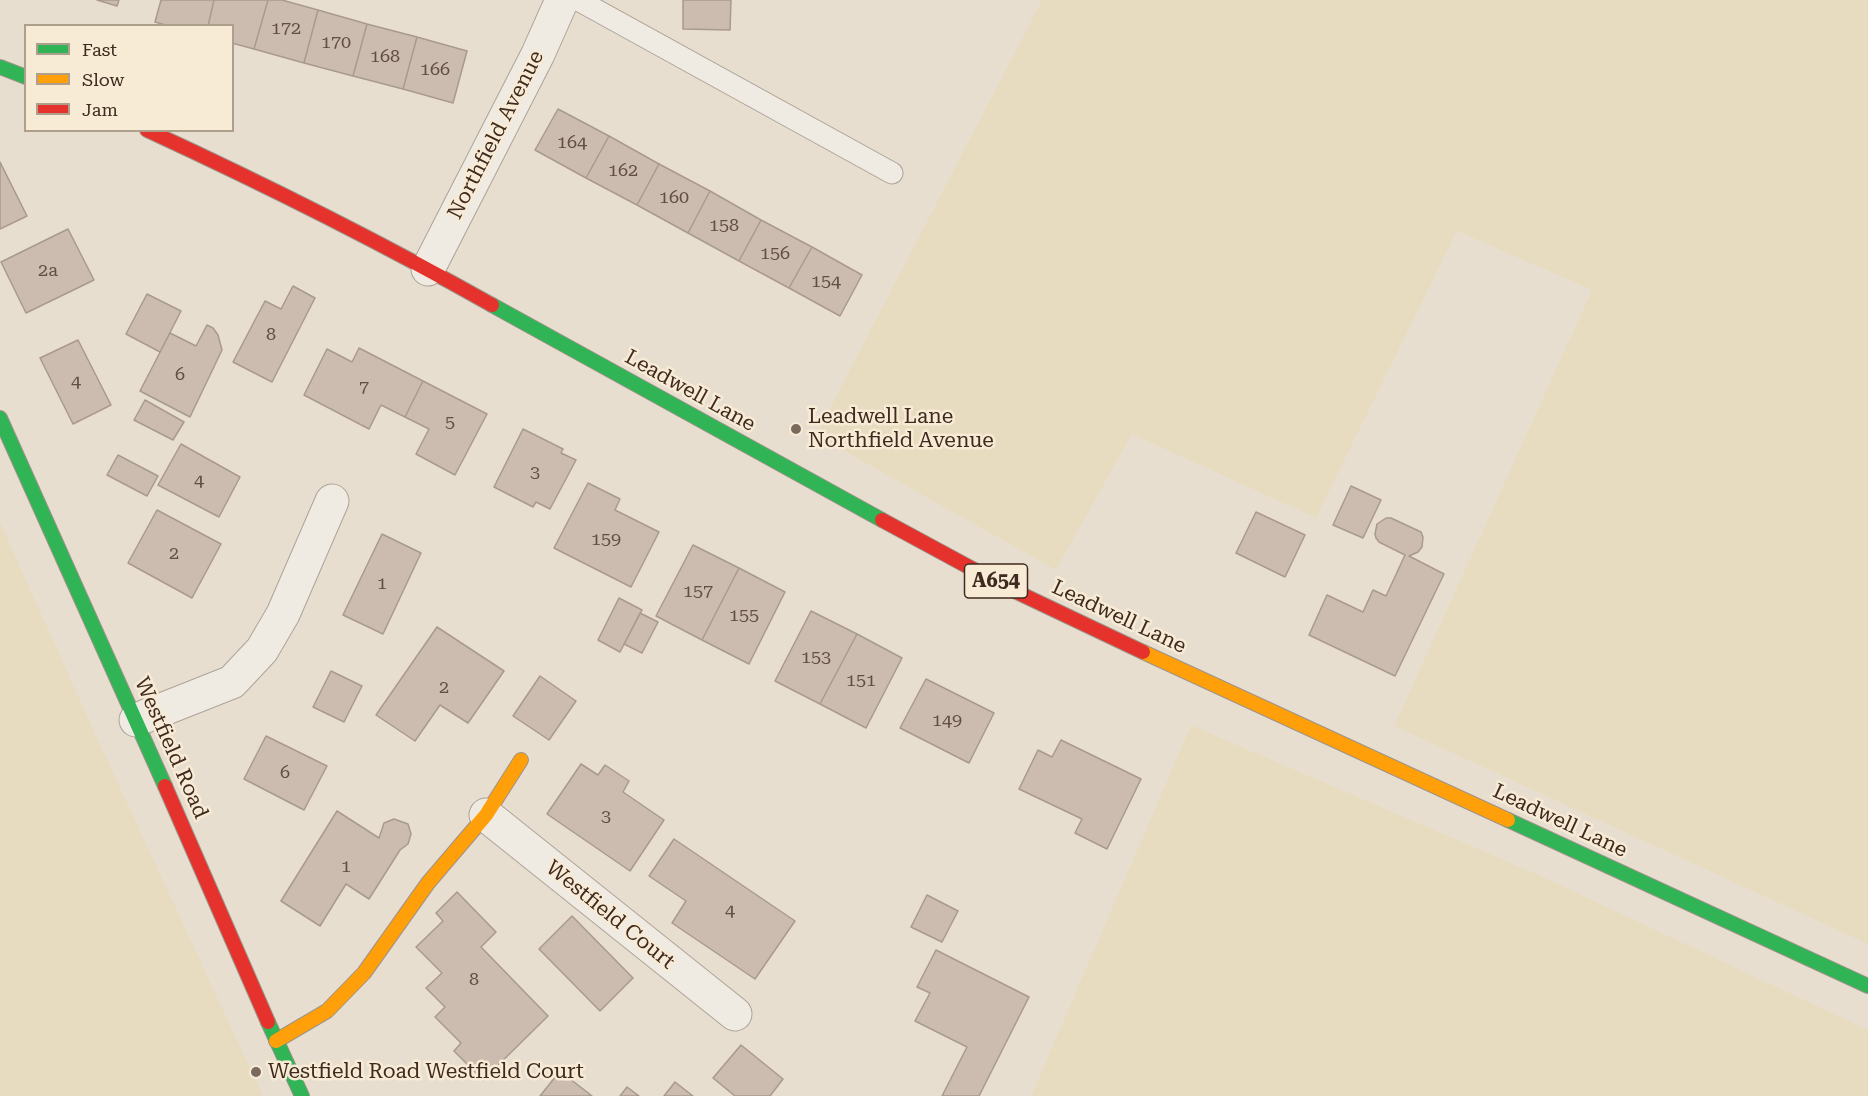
<!DOCTYPE html>
<style>
body{margin:0}
#map{position:relative;width:1868px;height:1096px;overflow:hidden;background:#e8ded0;font-family:"Roboto Serif",serif}
canvas{display:block}
.legend{position:absolute;left:24px;top:24px;width:210px;height:108px;box-sizing:border-box;background:#f8ebd6;border:2px solid #ae9e8c;margin:0;padding:8px 10px;list-style:none;font-size:18px;color:#3e2a1e}
.legend li{display:flex;align-items:center;gap:12px;height:30px}
.legend b{width:30px;border:2px solid #ae9e8c}
</style>
<div id="map">
<canvas width="1868" height="1096"></canvas>
<ul class="legend">
<li><b style="height:8px;background:#30b455"></b>Fast</li>
<li><b style="height:8px;background:#ff9f0a"></b>Slow</li>
<li><b style="height:8px;background:#e5322d"></b>Jam</li>
</ul>
</div>
<script>
const c = document.querySelector('canvas').getContext('2d');
c.lineJoin = 'round';
function fillPath(path, color) {
  c.fillStyle = color;
  c.fill(path, 'evenodd');
}
function strokePath(path, color, width, dash) {
  c.strokeStyle = color;
  c.lineWidth = width;
  c.lineCap = dash ? 'butt' : 'round';
  c.setLineDash(dash || []);
  c.stroke(path);
}
function drawText(font, color, halo, rows, align = 'center') {
  c.font = font + ' "Roboto Serif",serif';
  c.lineWidth = 5;
  c.setLineDash([]);
  c.textBaseline = 'middle';
  c.strokeStyle = halo;
  c.fillStyle = color;
  for (const [text, x, y, turn = 0] of rows) {
    c.save();
    c.translate(x, y);
    c.rotate((+turn || 0) * Math.PI / 180);
    c.textAlign = isNaN(turn) ? turn : align;
    if (halo) c.strokeText(text, 0, 0);
    c.fillText(text, 0, 0);
    c.restore();
  }
}
fillPath(new Path2D(`
 M 1042,0 L 1868,0 L 1868,944 L 1394,726 L 1592,290 L 1457,231 L 1316,518 L 1132,434 L 1056,570 L 816,435 Z
 M 0,522 L 93,729 L 263,1096 L 0,1096 Z
 M 1191,725 L 1541,876 L 1868,1030 L 1868,1096 L 1031,1096 Z`), '#e8dcc0');
const building = new Path2D(`
 M 97,0 L 119,0 L 117,6 Z
 M 161,0 L 214,0 L 208,26 L 169,26 L 155,22 Z
 M 214,0 L 268,0 L 254,49 L 232,43 L 232,26 L 208,26 Z
 M 268,0 L 282,0 L 318,10 L 304,63 L 254,49 Z
 M 683,0 L 731,0 L 730,30 L 683,29 Z
 M 318,10 L 367,24 L 353,76 L 304,63 Z
 M 367,24 L 417,37 L 403,89 L 353,76 Z
 M 417,37 L 467,51 L 453,103 L 403,89 Z
 M 558,109 L 609,136 L 586,178 L 535,150 Z
 M 609,136 L 659,164 L 637,205 L 586,178 Z
 M 0,162 L 27,216 L 0,229 Z
 M 659,164 L 710,191 L 688,233 L 637,205 Z
 M 710,191 L 761,220 L 739,261 L 688,233 Z
 M 761,220 L 812,247 L 789,288 L 739,261 Z
 M 68,229 L 94,280 L 26,313 L 1,262 Z
 M 812,247 L 862,275 L 840,316 L 789,288 Z
 M 293,286 L 315,298 L 272,382 L 233,362 L 265,301 L 281,309 Z
 M 147,294 L 181,311 L 160,352 L 126,334 Z
 M 207,325 L 213,328 L 218,335 L 222,350 L 190,417 L 140,391 L 170,333 L 196,346 Z
 M 78,340 L 111,405 L 73,424 L 40,358 Z
 M 359,348 L 423,381 L 405,417 L 381,405 L 369,429 L 304,395 L 327,349 L 352,362 Z
 M 423,381 L 487,414 L 455,475 L 416,454 L 429,429 L 405,417 Z
 M 145,400 L 184,422 L 173,440 L 134,420 Z
 M 523,429 L 563,449 L 561,453 L 576,460 L 550,509 L 536,502 L 533,507 L 494,487 Z
 M 181,444 L 240,477 L 219,517 L 158,485 Z
 M 118,455 L 158,476 L 147,496 L 107,475 Z
 M 588,483 L 620,499 L 615,510 L 659,532 L 631,587 L 554,548 Z
 M 1351,486 L 1381,500 L 1363,538 L 1333,525 Z
 M 157,510 L 221,544 L 192,598 L 128,563 Z
 M 1256,512 L 1305,535 L 1285,577 L 1236,553 Z
 M 1386,518 L 1391,518 L 1421,532 L 1423,537 L 1422,547 L 1418,552 L 1409,556 L 1444,574 L 1395,676 L 1309,635 L 1327,595 L 1363,612 L 1373,590 L 1386,596 L 1405,555 L 1379,542 L 1376,538 L 1375,534 L 1377,524 Z
 M 382,534 L 421,553 L 383,634 L 343,615 Z
 M 693,545 L 739,568 L 702,640 L 656,616 Z
 M 739,568 L 785,592 L 749,664 L 702,640 Z
 M 619,598 L 642,610 L 620,652 L 598,640 Z
 M 811,611 L 857,634 L 820,704 L 775,681 Z
 M 640,613 L 658,622 L 642,653 L 624,644 Z
 M 437,627 L 504,671 L 468,723 L 440,705 L 415,741 L 376,715 Z
 M 857,634 L 902,658 L 866,728 L 820,704 Z
 M 331,671 L 362,686 L 344,722 L 313,707 Z
 M 540,676 L 576,701 L 549,740 L 513,716 Z
 M 926,679 L 994,713 L 969,763 L 900,728 Z
 M 266,736 L 327,766 L 304,810 L 244,779 Z
 M 1061,740 L 1141,779 L 1107,849 L 1075,833 L 1082,819 L 1019,789 L 1038,750 L 1052,757 Z
 M 581,764 L 598,775 L 605,765 L 629,781 L 623,792 L 664,820 L 630,871 L 547,814 Z
 M 337,811 L 379,838 L 384,823 L 394,819 L 408,824 L 411,834 L 408,844 L 400,850 L 369,899 L 346,884 L 320,926 L 281,901 Z
 M 674,839 L 795,921 L 755,979 L 672,923 L 686,901 L 649,876 Z
 M 457,892 L 496,932 L 481,947 L 548,1016 L 483,1080 L 454,1051 L 461,1043 L 435,1017 L 445,1007 L 426,988 L 442,973 L 416,947 L 443,921 L 436,913 Z
 M 927,895 L 958,911 L 942,942 L 911,927 Z
 M 572,916 L 633,978 L 600,1011 L 539,949 Z
 M 936,950 L 1029,997 L 979,1096 L 942,1096 L 967,1047 L 915,1021 L 930,993 L 917,987 Z
 M 741,1045 L 783,1079 L 770,1096 L 735,1096 L 713,1078 Z
 M 560,1071 L 592,1096 L 540,1096 Z
 M 675,1082 L 693,1096 L 664,1096 Z
 M 627,1087 L 639,1096 L 620,1096 Z`);
fillPath(building, '#ccbcb0');
strokePath(building, '#a9998e', 1.5);
const lane = new Path2D(`
 M 578,0 L 892,173`);
const street = new Path2D(`
 M 428,269 L 538,54 L 562,0
 M 136,720 L 232,682 L 262,650 L 283,614 L 332,501
 M 486,815 L 735,1014`);
const fast = new Path2D(`
 M 0,67 L 26,77
 M 492,305 L 882,520
 M 0,418 L 165,786
 M 1508,820 L 1868,986
 M 268,1022 L 302,1096`);
const slow = new Path2D(`
 M 1143,652 L 1508,820
 M 276,1041 L 327,1011 L 364,973 L 428,883 L 486,815 L 521,760`);
const jam = new Path2D(`
 M 147,130 C 264,184 380,242 492,305
 M 882,520 L 1004,586 L 1143,652
 M 165,786 L 268,1022`);
strokePath(lane, '#ada398', 23);
strokePath(street, '#ada398', 35);
strokePath(fast, '#9d9388', 16);
strokePath(slow, '#9d9388', 16);
strokePath(jam, '#9d9388', 16);
strokePath(lane, '#efeae2', 21);
strokePath(street, '#efeae2', 33);
strokePath(fast, '#30b455', 14);
strokePath(slow, '#ff9f0a', 14);
strokePath(jam, '#e5322d', 14);
for (const [x, y, r, color] of [
 [796,429,6,"#7a695c"],
 [256,1072,6,"#7a695c"]
]) {
  const dot = new Path2D();
  dot.arc(x, y, r, 0, 2 * Math.PI);
  c.fillStyle = color;
  c.fill(dot);
  strokePath(dot, '#f8ebd6', 2);
}
drawText('18px', '#624e42', null, [
 ["172",286,29],
 ["170",336,43],
 ["168",385,57],
 ["166",435,70],
 ["164",572,143],
 ["162",623,171],
 ["160",674,198],
 ["158",724,226],
 ["156",775,254],
 ["2a",48,271],
 ["154",826,282],
 ["8",271,335],
 ["6",180,375],
 ["4",76,382],
 ["7",364,388],
 ["5",450,423],
 ["3",535,473],
 ["4",199,481],
 ["159",606,540],
 ["2",174,554],
 ["1",382,584],
 ["157",698,592],
 ["155",744,616],
 ["153",816,658],
 ["151",861,681],
 ["2",444,688],
 ["149",947,721],
 ["6",285,773],
 ["3",606,817],
 ["1",346,867],
 ["4",730,911],
 ["8",474,980]
]);
for (const [x, y, w] of [
 [996,581,63]
]) {
  const box = new Path2D();
  box.roundRect(x - w / 2, y - 17, w, 34, 4.5);
  c.fillStyle = '#f8ebd6';
  c.fill(box);
  strokePath(box, '#3e2a1e', 1.5);
}
drawText('bold 20px', '#3e2a1e', null, [
 ["A654",996,581]
]);
drawText('21px', '#3e2a1e', '#f8ebd6', [
 ["Northfield Avenue",496,135,-63],
 ["Leadwell Lane",690,391,29],
 ["Leadwell Lane",1119,617,25],
 ["Westfield Road",171,748,66],
 ["Leadwell Lane",1560,821,25],
 ["Westfield Court",610,915,39]
]);
drawText('21px', '#3e2a1e', '#f8ebd6', [
 ["Leadwell Lane",808,417],
 ["Northfield Avenue",808,441],
 ["Westfield Road Westfield Court",268,1072]
], 'left');
</script>
